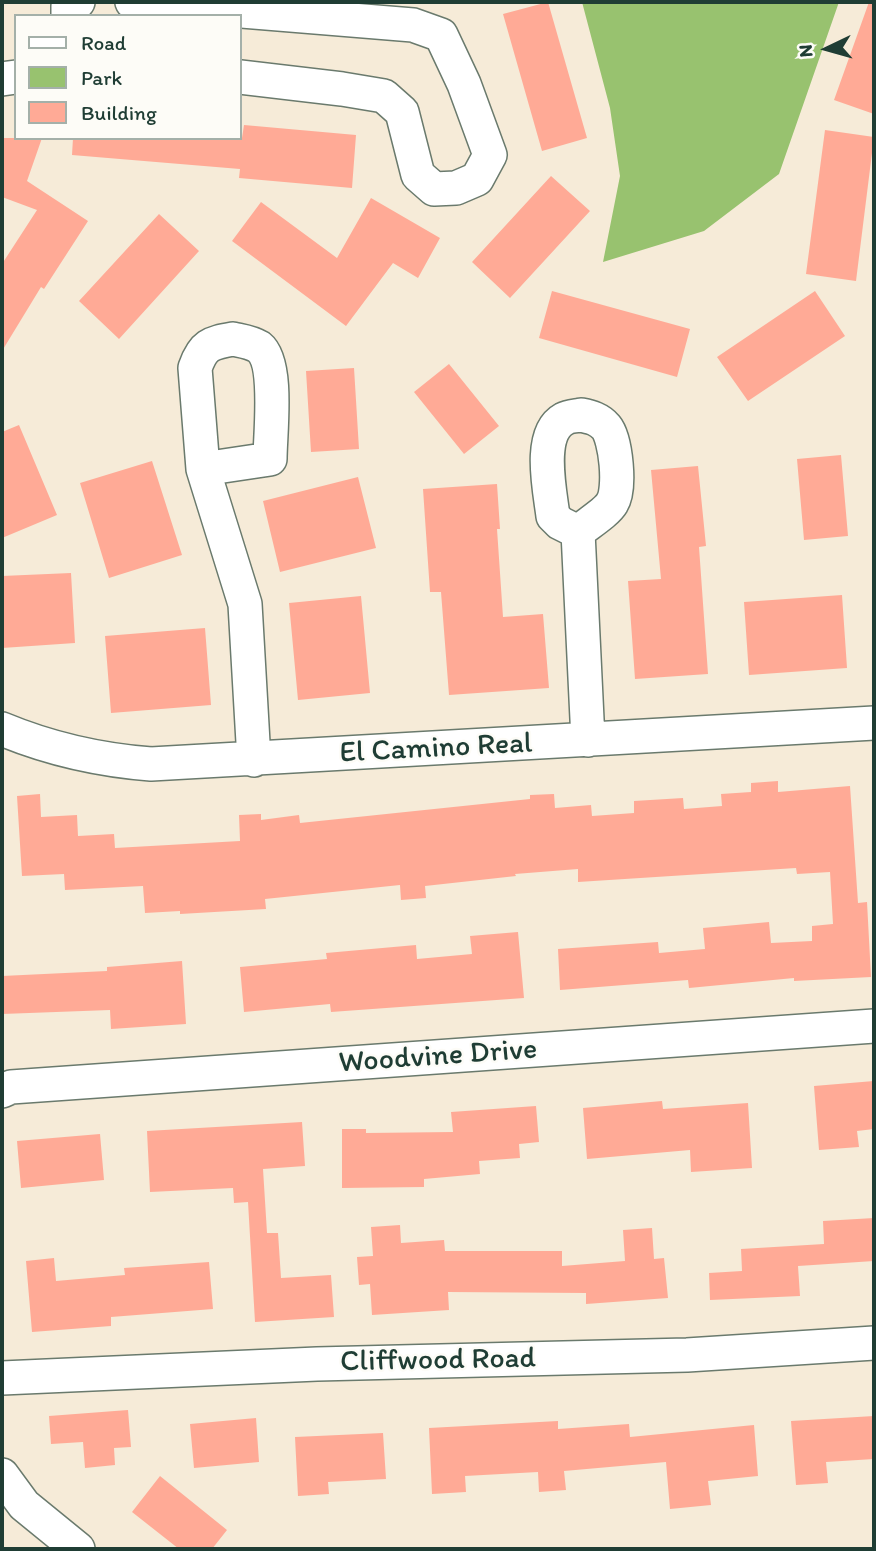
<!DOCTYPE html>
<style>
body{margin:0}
#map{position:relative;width:876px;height:1551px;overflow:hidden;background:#f6ebd8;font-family:Itim,sans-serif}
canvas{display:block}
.frame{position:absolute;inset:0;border:4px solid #1f3d34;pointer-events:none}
.legend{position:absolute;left:14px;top:14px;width:228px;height:126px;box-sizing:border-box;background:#fdfcf7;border:2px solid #a4b0a9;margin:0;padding:9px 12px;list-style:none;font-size:21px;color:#1f3d34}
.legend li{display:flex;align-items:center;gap:14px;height:35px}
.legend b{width:35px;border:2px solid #a4b0a9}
.north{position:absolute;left:792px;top:14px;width:70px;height:70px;-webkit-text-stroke:5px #fdfcf7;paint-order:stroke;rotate:265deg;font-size:19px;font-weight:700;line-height:28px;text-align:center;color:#1f3d34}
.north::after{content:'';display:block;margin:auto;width:24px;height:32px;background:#1f3d34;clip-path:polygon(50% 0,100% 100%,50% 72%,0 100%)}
</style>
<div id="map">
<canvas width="876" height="1551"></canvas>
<div class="frame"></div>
<ul class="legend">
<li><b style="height:9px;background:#fff"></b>Road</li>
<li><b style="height:19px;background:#98c26f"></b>Park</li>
<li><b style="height:19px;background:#ffaa96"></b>Building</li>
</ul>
<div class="north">N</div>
</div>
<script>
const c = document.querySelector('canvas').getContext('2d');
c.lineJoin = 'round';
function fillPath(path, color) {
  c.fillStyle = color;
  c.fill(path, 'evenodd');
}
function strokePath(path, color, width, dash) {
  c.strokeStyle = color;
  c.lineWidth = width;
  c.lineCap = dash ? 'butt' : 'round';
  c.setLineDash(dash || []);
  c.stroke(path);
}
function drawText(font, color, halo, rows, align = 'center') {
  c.font = font + ' Itim,sans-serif';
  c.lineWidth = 5;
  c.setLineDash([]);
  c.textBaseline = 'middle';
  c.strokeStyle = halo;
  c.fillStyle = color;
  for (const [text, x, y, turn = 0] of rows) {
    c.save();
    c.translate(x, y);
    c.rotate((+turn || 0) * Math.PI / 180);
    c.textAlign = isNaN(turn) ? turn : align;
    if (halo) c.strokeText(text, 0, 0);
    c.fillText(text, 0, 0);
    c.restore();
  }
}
fillPath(new Path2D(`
 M 582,2 L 839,2 L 779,174 L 704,231 L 603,262 L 620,176 L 610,108 Z`), '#98c26f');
fillPath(new Path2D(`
 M 548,2 L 587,138 L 542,151 L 503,14 Z
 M 869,2 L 874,2 L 874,114 L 834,100 Z
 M 244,125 L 356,135 L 352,188 L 239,178 L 240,169 L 72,155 L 73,138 L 242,138 Z
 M 825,130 L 874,137 L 856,281 L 806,274 Z
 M 2,138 L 42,138 L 27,181 L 88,221 L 44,289 L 41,287 L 2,351 L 2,264 L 37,210 L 2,197 Z
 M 551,176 L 590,211 L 510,298 L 472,262 Z
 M 371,198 L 440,238 L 418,278 L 393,263 L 346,326 L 232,241 L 261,202 L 337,258 Z
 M 159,214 L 199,251 L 119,339 L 79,301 Z
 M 552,291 L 690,329 L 677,377 L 539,338 Z
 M 815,291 L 845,336 L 748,401 L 717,357 Z
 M 449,364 L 499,426 L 464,454 L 414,392 Z
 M 354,368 L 359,449 L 311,452 L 306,371 Z
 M 19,425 L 57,515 L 2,538 L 2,432 Z
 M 841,455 L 848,536 L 804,540 L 797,459 Z
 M 152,461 L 182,555 L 109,578 L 80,483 Z
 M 698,466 L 706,546 L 699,547 L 708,674 L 635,679 L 628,581 L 661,579 L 651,470 Z
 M 358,477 L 376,548 L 280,572 L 263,501 Z
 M 497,484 L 500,529 L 497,529 L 503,617 L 543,614 L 549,688 L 449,695 L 441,592 L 430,592 L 423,489 Z
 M 71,573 L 75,643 L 2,648 L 2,576 Z
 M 842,595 L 847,668 L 749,675 L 744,602 Z
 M 361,596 L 370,693 L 298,700 L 289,603 Z
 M 205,628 L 211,705 L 111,713 L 105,636 Z
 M 778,781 L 778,792 L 850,786 L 858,903 L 867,902 L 871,977 L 794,981 L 794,978 L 689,988 L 688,980 L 560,990 L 558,949 L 658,942 L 659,953 L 705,949 L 703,928 L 769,922 L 771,943 L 812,941 L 812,926 L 833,924 L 830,872 L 797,874 L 796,868 L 578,882 L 578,869 L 515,874 L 516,876 L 425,886 L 426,898 L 401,900 L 400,885 L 265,899 L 266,909 L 180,914 L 180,911 L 145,913 L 143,886 L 65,890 L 64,874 L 22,876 L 17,796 L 40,794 L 41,817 L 77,815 L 78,836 L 114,834 L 115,848 L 240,841 L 239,815 L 261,814 L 261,820 L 299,815 L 300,823 L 530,799 L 530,795 L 554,794 L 555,808 L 591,805 L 592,816 L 634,813 L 634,801 L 683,798 L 684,809 L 722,806 L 721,794 L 751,792 L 751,783 Z
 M 518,932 L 524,998 L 331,1012 L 330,1004 L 244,1012 L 240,967 L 327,959 L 326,953 L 416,945 L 417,959 L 472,954 L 470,936 Z
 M 182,961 L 186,1024 L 111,1029 L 110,1010 L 2,1014 L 2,976 L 107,971 L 107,967 Z
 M 874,1081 L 874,1129 L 857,1131 L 859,1147 L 819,1150 L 814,1086 Z
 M 662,1101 L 663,1109 L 748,1103 L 752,1168 L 691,1172 L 690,1150 L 587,1159 L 583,1108 Z
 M 536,1106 L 539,1142 L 519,1144 L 520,1158 L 479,1161 L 480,1174 L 424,1179 L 424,1187 L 342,1188 L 342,1129 L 366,1129 L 366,1133 L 453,1132 L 451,1112 Z
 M 302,1122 L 305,1166 L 263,1169 L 267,1233 L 278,1233 L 281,1278 L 331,1275 L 334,1317 L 255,1322 L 248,1202 L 234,1203 L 233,1188 L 150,1192 L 147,1131 Z
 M 100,1134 L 104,1180 L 21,1188 L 17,1141 Z
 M 874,1218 L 874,1261 L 798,1266 L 800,1296 L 710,1300 L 709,1273 L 742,1271 L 741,1249 L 824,1244 L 823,1221 Z
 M 400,1225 L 401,1243 L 444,1240 L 445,1251 L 562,1251 L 562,1266 L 625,1261 L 623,1230 L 652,1228 L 654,1259 L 664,1258 L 668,1298 L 586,1304 L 586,1293 L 448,1292 L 449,1310 L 372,1315 L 370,1284 L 359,1285 L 357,1257 L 373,1256 L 371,1227 Z
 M 54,1258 L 56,1281 L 125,1275 L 124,1268 L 209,1262 L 213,1309 L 111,1317 L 111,1326 L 32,1332 L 26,1261 Z
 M 128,1410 L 131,1447 L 114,1448 L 115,1465 L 85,1468 L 83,1442 L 51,1444 L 49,1416 Z
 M 874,1416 L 874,1459 L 826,1462 L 828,1483 L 796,1485 L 791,1421 Z
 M 256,1418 L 259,1462 L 194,1468 L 190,1424 Z
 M 558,1421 L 558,1429 L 629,1424 L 630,1437 L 754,1425 L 758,1476 L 708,1481 L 711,1505 L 670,1509 L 666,1462 L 564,1471 L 566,1490 L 539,1492 L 538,1472 L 465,1476 L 466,1492 L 432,1494 L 429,1428 Z
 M 383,1433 L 386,1479 L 328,1482 L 329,1494 L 298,1496 L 295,1437 Z
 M 160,1476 L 227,1530 L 212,1549 L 179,1549 L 132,1512 Z`), '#ffaa96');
const minor = new Path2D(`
 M 132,2 L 413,25 L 441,35 L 464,84 L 490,155 L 477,179 L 456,188 L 434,189 L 418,175 L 402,112 L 384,96 L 342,89 L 240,77
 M 68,16 L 68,6 L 78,2
 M 2,79 L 16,77
 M 233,339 C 242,341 251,342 259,347 C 279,363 270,434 270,459 L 203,469 L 195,368 C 203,345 210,343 233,339 Z
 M 581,415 C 591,417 599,419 606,427 C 616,439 621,489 612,503 C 607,512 586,525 578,532 L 560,523 L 553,516 C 550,491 537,434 564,419 C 569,416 577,416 581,415 Z
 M 203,469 L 245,604 L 254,760
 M 578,532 L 588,740
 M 2,729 C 50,749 100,760 151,764 L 874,723
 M 2,1091 L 11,1087 L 874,1026
 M 2,1378 L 317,1364 L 687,1355 L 874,1343
 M 2,1475 L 24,1505 L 78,1549`);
strokePath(minor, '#6a7a6d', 36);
strokePath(minor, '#fff', 33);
drawText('30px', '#1f3d34', '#fdfcf7', [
 ["El Camino Real",436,749,-3],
 ["Woodvine Drive",438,1057,-4],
 ["Cliffwood Road",438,1361,-1]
]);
</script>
